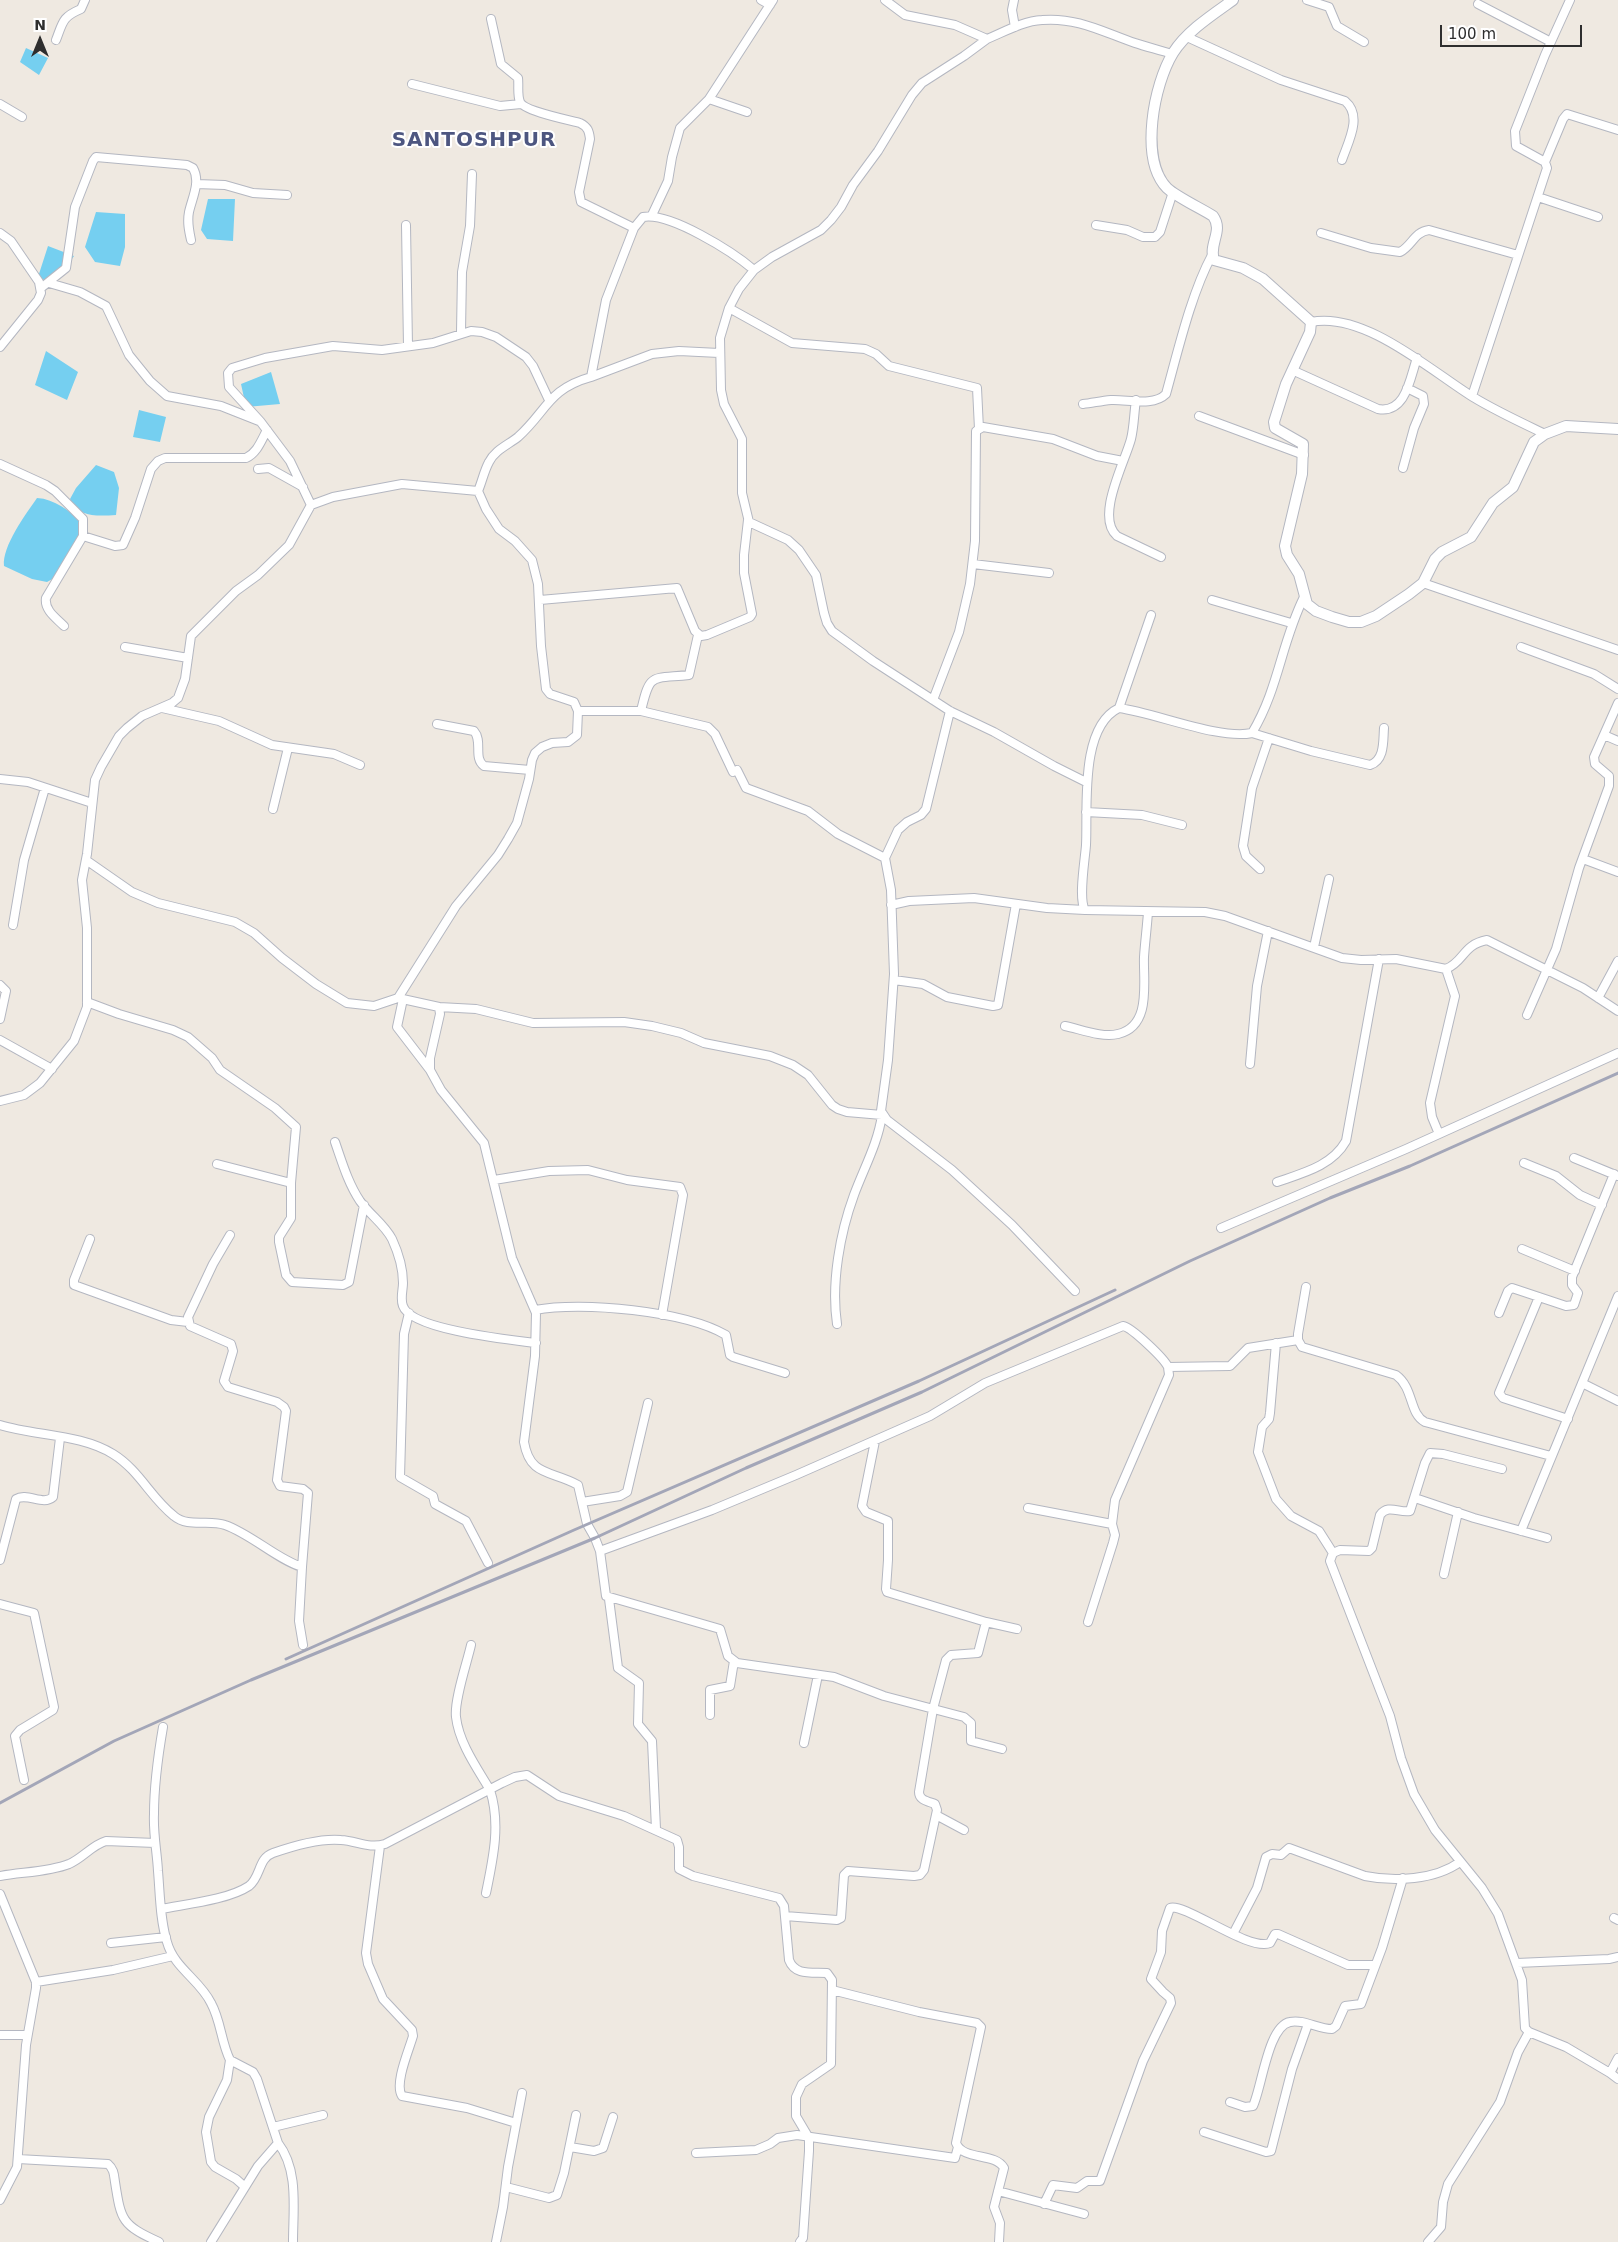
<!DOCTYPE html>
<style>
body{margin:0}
#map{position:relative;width:1618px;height:2242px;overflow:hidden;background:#efe9e1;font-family:"DejaVu Sans",sans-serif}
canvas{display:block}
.north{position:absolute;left:15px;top:15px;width:50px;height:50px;-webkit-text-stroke:4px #fff;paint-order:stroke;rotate:0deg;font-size:14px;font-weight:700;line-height:20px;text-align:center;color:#2e2e2e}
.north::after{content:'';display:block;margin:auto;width:18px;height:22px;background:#2e2e2e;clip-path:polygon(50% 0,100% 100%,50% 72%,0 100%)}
.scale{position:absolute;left:1440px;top:25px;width:142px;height:22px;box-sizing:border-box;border:2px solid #2e2e2e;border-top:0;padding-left:6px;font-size:15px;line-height:18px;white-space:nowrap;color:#2e2e2e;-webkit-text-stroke:4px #fff;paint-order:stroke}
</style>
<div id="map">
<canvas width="1618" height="2242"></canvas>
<div class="north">N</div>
<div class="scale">100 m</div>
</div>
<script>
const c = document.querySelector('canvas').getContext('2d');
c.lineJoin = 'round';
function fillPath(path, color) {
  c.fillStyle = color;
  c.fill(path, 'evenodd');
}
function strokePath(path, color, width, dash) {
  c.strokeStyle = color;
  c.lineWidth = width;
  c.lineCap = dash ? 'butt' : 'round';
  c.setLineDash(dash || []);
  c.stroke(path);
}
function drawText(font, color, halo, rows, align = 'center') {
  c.font = font + ' "DejaVu Sans",sans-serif';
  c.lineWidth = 4;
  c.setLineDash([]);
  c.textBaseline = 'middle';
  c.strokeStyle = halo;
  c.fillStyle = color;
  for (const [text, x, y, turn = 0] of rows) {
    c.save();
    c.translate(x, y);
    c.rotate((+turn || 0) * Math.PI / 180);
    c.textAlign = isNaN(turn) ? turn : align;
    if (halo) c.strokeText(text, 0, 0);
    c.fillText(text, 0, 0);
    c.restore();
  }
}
fillPath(new Path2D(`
 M 26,48 L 48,58 L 39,75 L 20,62 Z
 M 208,199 L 235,199 L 233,241 L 207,239 L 201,230 Z
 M 96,212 L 125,214 L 125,247 L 120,266 L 95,262 L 85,247 Z
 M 48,246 L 74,256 L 54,285 L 38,277 Z
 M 46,351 L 78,372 L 67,400 L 35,385 Z
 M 271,372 L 280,404 L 246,407 L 241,384 Z
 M 139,410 L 166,417 L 160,442 L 133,437 Z
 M 96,465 L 114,472 L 119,488 L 116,515 C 98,516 78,518 70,499 L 76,488 Z
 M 37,498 C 55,499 69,511 82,522 L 80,537 L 56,577 L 47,582 L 32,579 L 4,566 C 2,546 26,514 37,498 Z`), '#75cff0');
const minor = new Path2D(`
 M 761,0 L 770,5
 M 885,0 L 905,15 L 955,25 L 987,39 C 1004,32 1023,21 1042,20 C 1077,17 1103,32 1135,43 C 1147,47 1160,50 1172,54
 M 1014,0 L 1012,10 L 1015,27
 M 1307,0 L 1329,7 L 1337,26 L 1364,42
 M 1478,4 L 1551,42
 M 491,19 L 501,64 L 518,78 C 519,85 517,95 520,102 C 524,111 569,120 580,123 C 588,127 589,131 590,139 L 579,192 L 581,202 L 634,228
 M 1187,37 L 1281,80 L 1345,101 C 1363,116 1348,142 1342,160
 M 987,39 L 964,56 L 922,83 L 912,95 L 878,151 L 853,185 L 841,207 L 831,220 L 821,230 L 772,257 L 754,270 L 739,289 L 729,308 L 720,338 L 721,390 L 724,404 L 742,439 L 742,493 L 749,522 L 788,540 L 799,550 L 816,575 L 824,613 L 827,623 L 832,631 L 873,661 L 950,711 L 994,732 L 1054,766 L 1086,782
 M 56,40 C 63,22 62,17 81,9 L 85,0
 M 412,84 L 500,106 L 521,104
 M 0,104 L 22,117
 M 747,112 L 709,99 L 773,0
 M 1545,162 L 1563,119 L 1567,114 L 1618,130
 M 196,184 L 225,185 L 253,193 L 287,195
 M 1538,197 L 1598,217
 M 652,215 L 668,181 L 672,157 L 680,128 L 709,99
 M 406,225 L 408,346
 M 1096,225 L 1127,230 L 1143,237 L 1155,237 L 1160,232 L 1173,192
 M 0,233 L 11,241 L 39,282 L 41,293 L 38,300 L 0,347
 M 1321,233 L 1371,248 L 1400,252 C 1412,246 1414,232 1429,230 L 1518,255
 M 49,283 L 80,292 L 106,306 L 129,355 L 150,381 L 167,396 L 221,406 L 259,421
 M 41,288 L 66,268 L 75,207 L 93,161 L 96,157 L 187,165 L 193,168 C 201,182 192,198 189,212 C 187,222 189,231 191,240
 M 729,308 L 792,343 L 865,349 L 876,354 L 889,366 L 977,388 L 979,429
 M 1311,322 C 1364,311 1431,371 1473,397 C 1496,411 1520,422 1545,434
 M 461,332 L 462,272 L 470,226 L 472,174
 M 719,353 L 679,351 L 652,354 L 591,377 L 606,300 L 634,228 L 643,217 C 670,212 733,252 754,270
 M 1292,370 L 1378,409 C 1406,414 1410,378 1417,358
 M 1472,396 L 1547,168 L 1545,162 L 1516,146 L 1515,131 L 1545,55 L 1570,0
 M 1136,400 C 1134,413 1134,427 1131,439 C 1125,462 1095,517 1117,536 L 1161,557
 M 1083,404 C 1092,403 1101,401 1111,400 C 1127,399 1153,407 1166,394 C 1178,351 1191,294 1212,255
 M 1199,416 L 1304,455
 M 0,464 L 46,485 L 55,491 L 83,519 L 83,536 L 46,598 C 44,610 56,618 64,626
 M 1403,468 L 1414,428 L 1424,404 L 1423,396 L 1407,388
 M 258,469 L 269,468 L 303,487
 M 311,505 L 290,461 L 260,421 L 229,387 L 228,373 L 232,368 L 265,358 L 333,346 L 382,350 L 433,343 L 471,331 L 482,332 L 496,337 L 526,357 L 533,366 L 549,400
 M 83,536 L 115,546 L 123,545 L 135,518 L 151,469 L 158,461 L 165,458 L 246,458 C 257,453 261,441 267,430
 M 973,564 L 1049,573
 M 1423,583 L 1618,650
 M 1304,597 C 1281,643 1279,688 1252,733 C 1219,740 1156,713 1119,708 C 1079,727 1088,809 1086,845 C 1085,860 1078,899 1085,910 L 1205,912 L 1225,916 L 1342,958 L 1361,960 L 1396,959 L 1446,969 C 1465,961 1462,945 1487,940 L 1583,988 L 1618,1011
 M 540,600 L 677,588 L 695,631 L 701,636 L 707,635 L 750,617 L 752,614 L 744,573 L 744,555 L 748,520
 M 1212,600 L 1291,623
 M 125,647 L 188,658
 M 1521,647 L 1594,674 L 1618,689
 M 933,700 L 959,632 L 970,584 L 975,541 L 976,431 L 983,427 L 1053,439 L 1097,456 L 1123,461
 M 162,708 L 219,721 L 272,745 L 334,754 L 360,765
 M 1119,708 L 1151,615
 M 578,711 L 641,711 L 708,727 L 715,734 L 733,772
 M 641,711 C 650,672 651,679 689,675 L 698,635
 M 950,711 L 926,809 L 921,815 L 907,822 L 898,830 L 885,858 L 891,890 L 894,974 L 888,1060 L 881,1111 L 887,1120 L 952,1170 L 1012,1225 L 1075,1291
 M 437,724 L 474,731 C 483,741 473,758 484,766 L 530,770
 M 1252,733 L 1311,751 L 1370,765 C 1385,760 1383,741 1384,728
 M 1604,735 L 1618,741
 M 737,770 L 746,788 L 808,811 L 838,834 L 885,858
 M 0,779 L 28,782 L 92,803
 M 273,809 L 288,748
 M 1086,812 L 1142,815 L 1182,825
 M 1583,859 L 1618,872
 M 86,860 L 132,892 L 158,903 L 235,922 L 254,933 L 282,958 L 316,984 L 347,1003 L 374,1006 L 398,998 L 439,1007 L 440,1014 L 430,1058 L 430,1070 L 441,1090 L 484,1143 L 512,1258 L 536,1313 L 535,1356 L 524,1442 C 530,1477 551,1470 578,1485 L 587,1524 L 595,1538 L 600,1551 L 606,1596 L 720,1629 L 728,1656 L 737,1663 L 834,1677 L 884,1696 L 964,1717 L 971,1723 L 971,1741 L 1002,1749
 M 1260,869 L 1246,856 L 1243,846 L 1252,788 L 1269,738
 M 891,905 L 909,901 L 974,898 L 1047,908 L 1085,910
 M 13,925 L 24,860 L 45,788
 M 1314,947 L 1329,879
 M 894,980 L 923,984 L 947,997 L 993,1006 L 998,1005 L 1016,904
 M 0,985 L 6,991 L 0,1019
 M 398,998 L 456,906 L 498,855 L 508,839 L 517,823 L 529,779 L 532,760 L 535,753 L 542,747 L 552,743 L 568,742 L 577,735 L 578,711 L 574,702 L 550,694 L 546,689 L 541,646 L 538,584 L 532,560 L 515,541 L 499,529 L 486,509 L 478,491 C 482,482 484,471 489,462 C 495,450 508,445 518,437 C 547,411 548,389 591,377
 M 1598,998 L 1618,961
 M 403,999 L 397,1027 L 430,1070
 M 87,1002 L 119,1014 L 173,1030 L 188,1037 L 212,1058 L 220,1070 L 275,1108 L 296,1127 L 291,1183 L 291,1218 L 279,1237 L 279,1242 L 286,1275 L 292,1282 L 343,1285 L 349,1282 L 364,1205
 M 439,1007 L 476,1009 L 533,1023 L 624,1022 L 652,1026 L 681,1033 L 704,1043 L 770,1056 L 793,1065 L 808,1075 L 832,1105 L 838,1109 L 847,1112 L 882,1115 C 878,1143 864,1168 854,1195 C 840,1233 831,1283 837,1324
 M 1527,1015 L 1556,949 L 1579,868 L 1609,786 L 1609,776 L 1595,764 L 1594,757 L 1618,703
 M 1065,1026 C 1080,1029 1102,1038 1118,1034 C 1152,1026 1143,982 1144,957 C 1145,942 1147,927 1148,912
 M 0,1040 L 52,1069
 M 1250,1064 L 1257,986 L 1268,931
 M 0,1101 L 24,1095 L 40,1083 L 74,1041 L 87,1007 L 87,928 L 82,880 L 87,854 L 95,780 L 101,767 L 119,736 L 127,728 L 142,716 L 172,703 L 178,698 L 185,679 L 191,636 L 236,591 L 258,575 L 289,545 L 311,505 L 333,497 L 402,484 L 478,491
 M 1439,1134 L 1432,1117 L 1430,1103 L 1455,996 L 1446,969
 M 335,1142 C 342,1162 348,1183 360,1201 C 370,1215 384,1224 392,1239 C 398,1252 403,1268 403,1283 C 403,1290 400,1299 403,1306 C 411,1330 512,1340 536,1343
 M 1574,1158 L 1618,1176
 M 1524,1163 L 1556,1176 L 1580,1195 L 1602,1205
 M 217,1164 L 291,1183
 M 494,1180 L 549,1171 L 588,1170 L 627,1180 L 680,1187 L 683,1195 L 662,1315
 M 1277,1182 C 1303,1173 1332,1166 1346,1141 L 1379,959
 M 1221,1228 L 1406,1149 L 1618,1053
 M 90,1239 L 74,1280 L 74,1285 L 171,1320 L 188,1322
 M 1522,1249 L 1575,1271
 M 1306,1287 L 1298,1334 L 1298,1340 L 1302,1347 L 1396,1375 C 1414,1388 1409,1414 1425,1422 L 1551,1456
 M 1539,1297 L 1499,1393 L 1503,1398 L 1568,1419
 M 535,1310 C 582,1301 685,1311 726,1335 L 730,1355 L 733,1357 L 785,1373
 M 409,1313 L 404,1334 L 400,1477 L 433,1496 L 435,1504 L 466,1521 L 488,1563
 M 1499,1313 L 1508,1291 L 1512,1288 L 1566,1306 L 1574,1305 L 1578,1293 L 1572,1285 L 1572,1277 L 1614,1174
 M 1276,1343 L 1270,1413 L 1269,1419 L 1262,1427 L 1258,1452 L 1276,1499 L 1291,1516 L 1319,1531 L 1333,1553
 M 1168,1367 L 1230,1366 L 1248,1348 L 1298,1340
 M 1582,1383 L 1618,1401
 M 0,1425 C 36,1436 81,1434 113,1454 C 139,1470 151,1498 174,1516 C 188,1528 209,1519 225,1525 C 251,1534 278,1560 302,1567 L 308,1493 L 303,1489 L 280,1486 L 277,1480 L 286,1411 L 284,1407 L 277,1402 L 228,1387 L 224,1381 L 233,1351 L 231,1344 L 190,1326 L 188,1317 L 213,1264 L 230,1235
 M 875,1441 L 862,1506 L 866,1512 L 888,1521 L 888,1560 L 886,1589 L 887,1592 L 986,1622 L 1017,1629
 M 1502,1469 L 1443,1454 L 1430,1453 L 1425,1463 L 1410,1511 C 1399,1513 1388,1504 1380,1515 L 1372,1548 L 1369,1551 L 1340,1550 L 1333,1553 L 1330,1561 L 1390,1716 L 1401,1758 L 1414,1794 L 1435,1830 L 1482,1888 L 1498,1914 L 1522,1980 L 1525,2028 L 1529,2032 L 1566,2047 L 1610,2073
 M 1415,1498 L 1474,1518 L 1547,1538
 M 582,1502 L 620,1496 L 627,1492 L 648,1403
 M 1028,1508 L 1112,1524
 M 1521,1531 L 1618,1296
 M 600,1551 L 712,1510 L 796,1475 L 930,1416 L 985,1383 L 1123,1326 C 1131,1327 1164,1358 1168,1367 C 1168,1368 1169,1374 1169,1375 L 1115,1500 L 1112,1524 L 1115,1535 L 1113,1543 L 1088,1622
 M 0,1560 L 16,1499 C 27,1492 43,1506 53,1497 L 60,1438
 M 302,1567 L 299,1621 L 303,1645
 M 1444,1574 L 1458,1512
 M 609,1599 L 618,1668 L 639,1683 L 638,1724 L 652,1741 L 656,1829
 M 0,1604 L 34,1613 L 54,1707 L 53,1710 L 20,1730 L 15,1736 L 24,1780
 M 471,1645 C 467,1663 454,1700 456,1717 C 459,1743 477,1768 490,1790 C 501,1824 493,1859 486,1893
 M 710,1715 L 710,1690 L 730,1686 L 734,1661
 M 163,1727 C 158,1756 154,1785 154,1814 C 153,1833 157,1852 158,1871 C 160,1894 160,1920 167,1942 C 174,1968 200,1980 211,2003 C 221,2021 221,2042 230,2060 L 253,2072 L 257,2079 L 278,2143 L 258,2166 L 211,2242
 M 804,1743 L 818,1675
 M 936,1815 L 964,1830
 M 380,1846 L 366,1953 L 368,1964 L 383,1999 L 412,2030 L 413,2036 C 409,2050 394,2084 402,2096 L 467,2108 L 516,2123
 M 0,1876 C 22,1872 49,1872 69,1864 C 83,1858 92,1845 106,1841 L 155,1843
 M 0,1894 L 36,1982 L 36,1988 L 26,2045 L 17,2167 L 0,2200
 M 161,1909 C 186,1904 228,1900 249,1886 C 261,1877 258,1858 273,1853 C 293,1846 319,1838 341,1840 C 357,1841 369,1849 385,1844 L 502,1783 L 515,1777 L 527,1775 L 559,1796 L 624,1816 L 677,1840 L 679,1847 L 679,1869 L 693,1876 L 779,1898 L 784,1906 L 789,1960 C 795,1976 812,1972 827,1973 L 832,1980 L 831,2064 L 802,2084 L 796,2097 L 796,2116 L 809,2138 L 809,2151 L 803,2238 L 800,2242
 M 785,1916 L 837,1920 L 841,1918 L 844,1875 L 848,1871 L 914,1876 L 920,1875 L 924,1870 L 937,1810 L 935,1804 C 927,1801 919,1800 919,1792 L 933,1709 L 946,1660 L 951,1655 L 978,1653 L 986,1622
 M 1614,1918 L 1618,1920
 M 1233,1934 L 1257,1888 L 1266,1857 L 1272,1854 L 1281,1855 L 1289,1848 L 1365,1876 C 1394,1882 1435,1880 1460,1862
 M 111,1943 L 166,1937
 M 1517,1963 L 1609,1959 L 1618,1957
 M 36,1982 L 113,1970 L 173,1956
 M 832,1990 L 919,2012 L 977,2023 L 981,2027 L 956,2143 C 963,2161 995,2152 1004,2168 L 994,2207 L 1000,2223 L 999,2242
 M 0,2035 L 27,2035
 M 1618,2058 L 1610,2073 L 1618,2079
 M 230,2060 L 227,2080 L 209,2117 L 206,2132 L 211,2162 L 215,2167 L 236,2179 L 245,2187
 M 1230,2102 L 1245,2107 L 1253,2106 C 1262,2087 1268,2026 1290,2022 C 1304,2019 1318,2029 1332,2029 L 1336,2026 L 1345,2006 L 1361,2004 L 1382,1948 L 1403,1878
 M 273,2127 L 323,2115
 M 1204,2132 L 1266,2152 L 1271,2151 L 1292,2069 L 1308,2024
 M 278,2143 C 299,2170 293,2209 293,2242
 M 570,2147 L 594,2151 L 603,2148 L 613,2117
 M 696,2153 L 756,2150 L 770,2144 L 778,2138 L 797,2135 L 955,2158 L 958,2147
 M 18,2159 L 108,2164 C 114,2169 114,2175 115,2182 C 121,2221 122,2225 159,2242
 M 506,2187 L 549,2198 L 557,2195 L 564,2173 L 576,2115
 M 998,2191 L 1084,2214
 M 1044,2204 L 1053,2185 L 1077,2188 L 1087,2181 L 1100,2181 L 1143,2061 L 1171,2003 L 1170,1998 L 1163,1992 L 1151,1979 L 1161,1952 L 1162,1931 L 1170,1908 C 1184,1902 1249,1952 1270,1943 L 1275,1934 L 1278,1934 L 1348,1965 L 1375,1965
 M 496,2242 L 503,2207 L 508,2167 L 522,2093
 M 1428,2242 L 1441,2227 L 1443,2202 L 1448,2184 L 1500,2102 L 1518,2052 L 1529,2032`);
const tertiary = new Path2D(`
 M 1233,0 C 1212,15 1187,31 1173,53 C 1154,84 1139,159 1167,188 C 1175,196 1202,209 1213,216 C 1224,231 1208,244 1214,260 L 1243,268 L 1263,279 L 1311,322 L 1310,332 L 1286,384 L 1274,422 L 1275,428 L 1303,444 L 1302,474 L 1285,546 L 1287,555 L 1299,574 L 1307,604 L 1316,611 L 1332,617 L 1349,622 L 1361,622 L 1376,616 L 1409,594 L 1423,583 L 1435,559 L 1442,552 L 1471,537 L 1493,503 L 1513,487 L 1534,442 L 1545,434 L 1566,426 L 1618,429`);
strokePath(minor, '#b4b7c1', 10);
strokePath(tertiary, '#b4b7c1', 12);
strokePath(minor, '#fff', 8);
strokePath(tertiary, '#fff', 10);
strokePath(new Path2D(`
 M 286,1659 L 574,1530 L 919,1381 L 1115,1290
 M 0,1803 L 114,1741 L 251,1680 L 595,1538 L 746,1468 L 922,1392 L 1190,1261 L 1330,1198 L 1410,1166 L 1618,1073`), '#a3a6b8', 3);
c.letterSpacing = '1px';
drawText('bold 20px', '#4d5680', '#fff', [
 ["SANTOSHPUR",474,141]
]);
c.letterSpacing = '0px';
</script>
